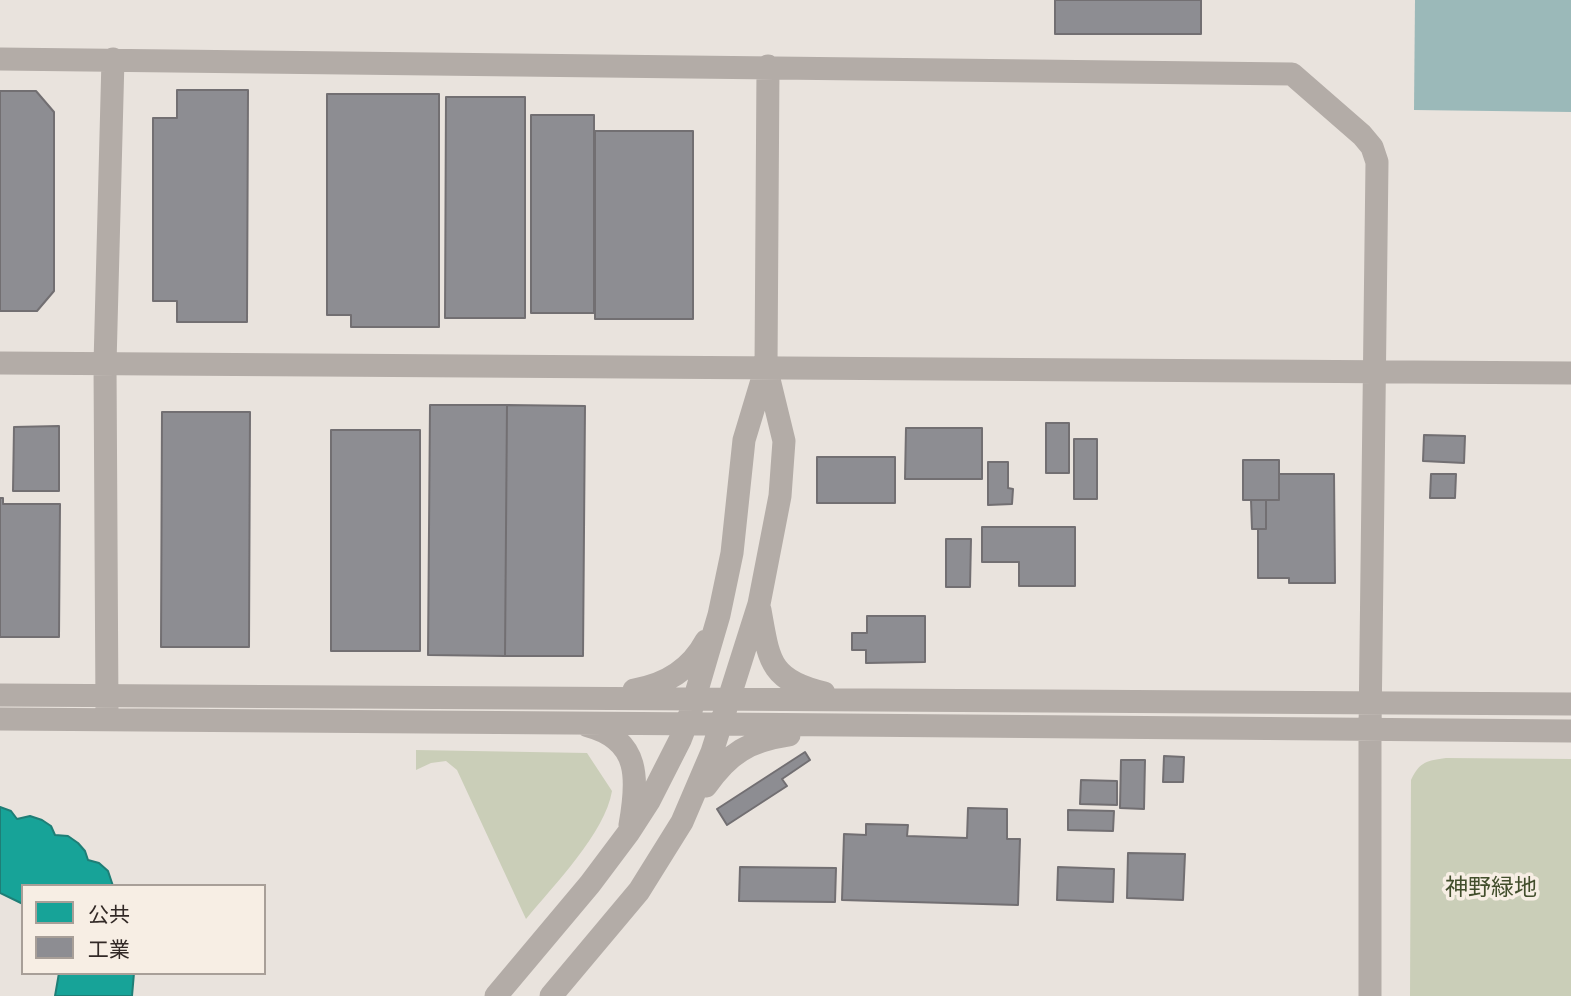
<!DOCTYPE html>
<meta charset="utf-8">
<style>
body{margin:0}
#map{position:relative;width:1571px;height:996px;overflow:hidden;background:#e9e3dd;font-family:"Golos Text","Noto Sans JP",sans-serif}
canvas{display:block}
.legend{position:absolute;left:21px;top:884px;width:245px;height:91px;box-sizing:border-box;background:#f7eee4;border:2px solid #a89f98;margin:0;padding:9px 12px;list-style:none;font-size:21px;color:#322926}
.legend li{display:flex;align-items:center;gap:14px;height:35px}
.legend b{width:35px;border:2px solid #a89f98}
</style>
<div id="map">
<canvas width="1571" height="996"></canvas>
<ul class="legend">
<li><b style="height:19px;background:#17a398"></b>公共</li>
<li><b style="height:19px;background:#8d8d92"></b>工業</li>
</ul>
</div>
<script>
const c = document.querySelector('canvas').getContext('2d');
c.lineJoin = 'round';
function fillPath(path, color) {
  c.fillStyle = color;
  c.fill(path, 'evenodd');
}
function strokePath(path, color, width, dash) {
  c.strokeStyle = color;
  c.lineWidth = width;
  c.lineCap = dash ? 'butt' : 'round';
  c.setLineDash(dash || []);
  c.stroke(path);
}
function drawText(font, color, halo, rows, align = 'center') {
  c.font = font + ' "Golos Text","Noto Sans JP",sans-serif';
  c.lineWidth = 7;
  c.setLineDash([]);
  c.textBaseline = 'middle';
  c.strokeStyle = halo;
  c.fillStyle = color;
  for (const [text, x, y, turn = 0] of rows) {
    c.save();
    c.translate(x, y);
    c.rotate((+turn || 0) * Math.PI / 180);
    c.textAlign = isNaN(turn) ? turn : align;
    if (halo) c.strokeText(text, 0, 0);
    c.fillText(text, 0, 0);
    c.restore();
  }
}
fillPath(new Path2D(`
 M 416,750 L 587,753 L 612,791 C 605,833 554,885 526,919 L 457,770 L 446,761 L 431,763 L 416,770 Z
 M 1446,758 L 1571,759 L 1571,996 L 1410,996 L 1411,780 C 1420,761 1427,761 1446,758 Z`), '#caceb8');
fillPath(new Path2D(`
 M 1415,0 L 1571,0 L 1571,112 L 1414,110 Z`), '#9bb9b9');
const public = new Path2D(`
 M 0,807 L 11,811 L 17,819 L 30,816 L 42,820 L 51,826 L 55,835 L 68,836 L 78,843 L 85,851 L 88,860 L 99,863 L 108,871 L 113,886 L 23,886 L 23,904 L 0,893 Z
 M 59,973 L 134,973 L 132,996 L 55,996 Z`);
fillPath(public, '#17a398');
strokePath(public, '#1f7e76', 2);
const industry = new Path2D(`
 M 1055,0 L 1201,0 L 1201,34 L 1055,34 Z
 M 177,90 L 248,90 L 247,322 L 177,322 L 177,301 L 153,301 L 153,118 L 177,118 Z
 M 0,91 L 36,91 L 54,112 L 54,291 L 37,311 L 0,311 Z
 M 327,94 L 439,94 L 439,327 L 351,327 L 351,315 L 327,315 Z
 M 446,97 L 525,97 L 525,318 L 445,318 Z
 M 531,115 L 594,115 L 594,313 L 531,313 Z
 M 595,131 L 693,131 L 693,319 L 595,319 Z
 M 430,405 L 507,405 L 505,656 L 428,655 Z
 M 507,405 L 585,406 L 583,656 L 505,656 Z
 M 162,412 L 250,412 L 249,647 L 161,647 Z
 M 1046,423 L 1069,423 L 1069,473 L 1046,473 Z
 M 59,426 L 59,491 L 13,491 L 14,427 Z
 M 906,428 L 982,428 L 982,479 L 905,479 Z
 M 331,430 L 420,430 L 420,651 L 331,651 Z
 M 1424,435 L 1465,436 L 1464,463 L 1423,461 Z
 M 1074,439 L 1097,439 L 1097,499 L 1074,499 Z
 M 817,457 L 895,457 L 895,503 L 817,503 Z
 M 1243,460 L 1279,460 L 1279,500 L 1243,500 Z
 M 988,462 L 1008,462 L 1008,488 L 1013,489 L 1012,504 L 988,505 Z
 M 1279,474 L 1334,474 L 1335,583 L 1289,583 L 1289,578 L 1258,578 L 1258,529 L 1266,529 L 1266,500 L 1279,500 Z
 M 1431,474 L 1456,474 L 1455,498 L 1430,498 Z
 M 0,498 L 3,498 L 3,504 L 60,504 L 59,637 L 0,637 Z
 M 1251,500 L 1266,500 L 1266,529 L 1252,529 Z
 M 982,527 L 1075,527 L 1075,586 L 1019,586 L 1019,562 L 982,562 Z
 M 946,539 L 971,539 L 970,587 L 946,587 Z
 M 867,616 L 925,616 L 925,662 L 866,663 L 866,650 L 852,650 L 852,633 L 867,633 Z
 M 805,752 L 810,760 L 782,779 L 787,786 L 727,825 L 717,809 Z
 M 1164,756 L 1184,757 L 1183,782 L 1163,782 Z
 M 1121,760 L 1145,760 L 1144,809 L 1120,808 Z
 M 1081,780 L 1117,781 L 1117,805 L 1080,804 Z
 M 968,808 L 1007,809 L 1007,839 L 1020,839 L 1018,905 L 842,900 L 844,834 L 866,835 L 866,824 L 908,825 L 907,836 L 967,838 Z
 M 1068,810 L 1114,811 L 1113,831 L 1068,830 Z
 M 1128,853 L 1185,854 L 1183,900 L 1127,898 Z
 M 740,867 L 836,868 L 835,902 L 739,901 Z
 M 1058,867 L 1114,869 L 1113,902 L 1057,900 Z`);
fillPath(industry, '#8d8d92');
strokePath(industry, '#726f72', 2);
strokePath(new Path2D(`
 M 0,59 L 1292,74 L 1362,135 L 1372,147 L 1377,162 L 1370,730 L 1370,996
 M 0,363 L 1571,373
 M 760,610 C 769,660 769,680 824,693
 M 634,690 C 665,685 691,669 706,641
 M 0,695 L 1571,704
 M 107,711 L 105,364 L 113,59
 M 0,719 C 524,721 1047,728 1571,731
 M 588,726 C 641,740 638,780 630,825
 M 706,786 C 729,753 749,741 789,735
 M 496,996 L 590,884 L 629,832 L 649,801 L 680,740 L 690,714 L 719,615 L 732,553 L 744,440 L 766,367
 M 551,996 L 639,891 L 682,822 L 712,752 L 759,604 L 780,496 L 784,441 L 766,367 L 768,66`), '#b3aca7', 23);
drawText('23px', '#424e2c', '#f7eee4', [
 ["神野緑地",1491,888]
]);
</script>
